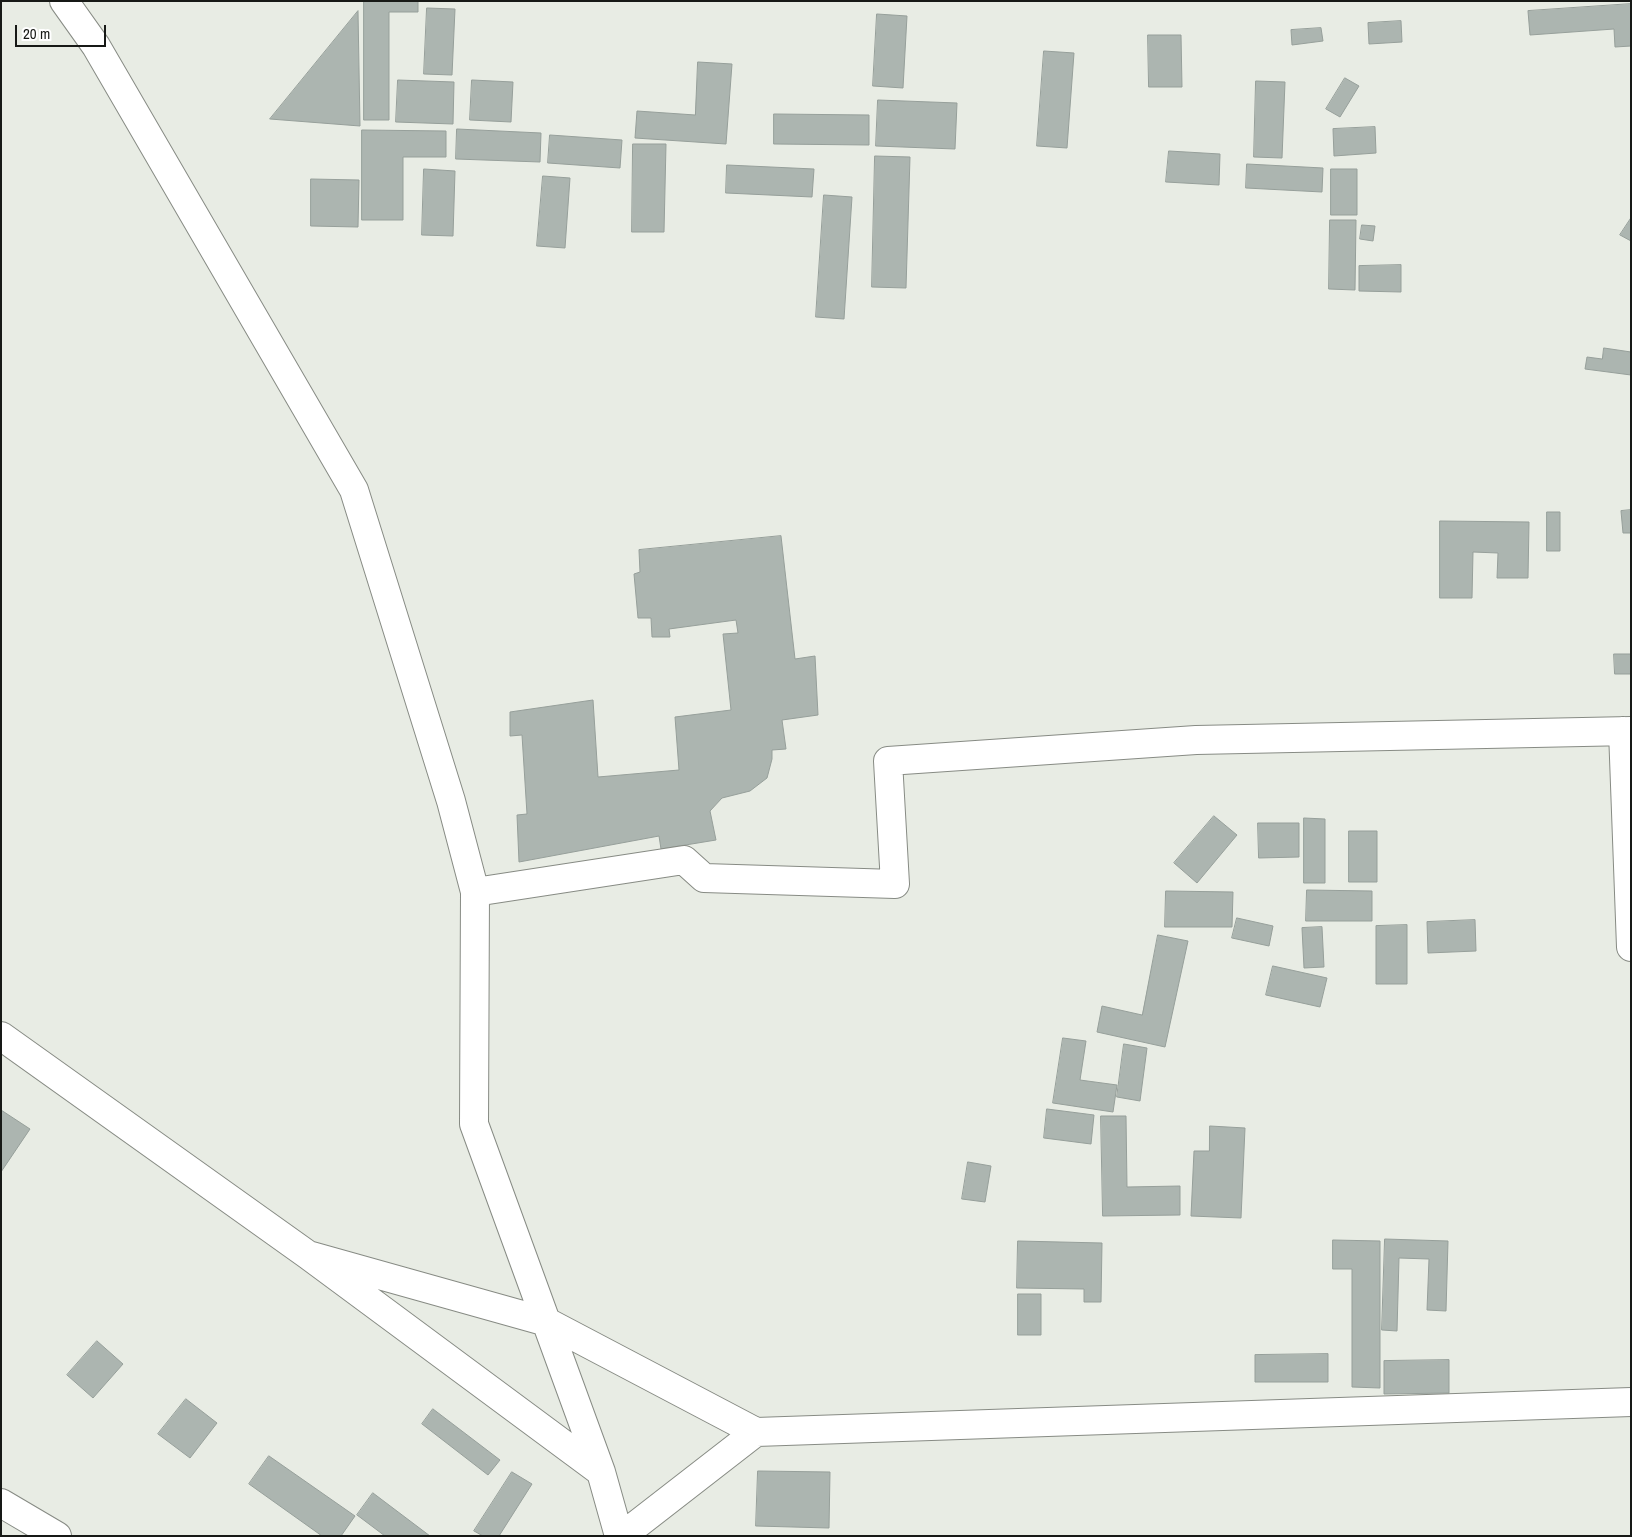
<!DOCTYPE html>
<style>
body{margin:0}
#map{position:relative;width:1632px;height:1537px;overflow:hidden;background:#e8ece4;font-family:"Archivo Narrow",sans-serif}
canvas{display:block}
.frame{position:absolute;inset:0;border:2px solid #171916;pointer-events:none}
.scale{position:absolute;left:15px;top:25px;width:91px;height:22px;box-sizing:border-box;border:2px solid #171916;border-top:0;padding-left:6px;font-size:15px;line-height:18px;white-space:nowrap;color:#171916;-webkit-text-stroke:4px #fff;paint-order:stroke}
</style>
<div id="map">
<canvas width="1632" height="1537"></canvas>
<div class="frame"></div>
<div class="scale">20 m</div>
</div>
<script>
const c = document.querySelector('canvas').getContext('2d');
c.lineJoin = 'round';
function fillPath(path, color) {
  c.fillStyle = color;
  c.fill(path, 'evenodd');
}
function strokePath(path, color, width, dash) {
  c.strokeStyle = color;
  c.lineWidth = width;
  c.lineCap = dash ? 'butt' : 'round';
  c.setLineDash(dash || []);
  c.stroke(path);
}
const building = new Path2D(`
 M 364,1 L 418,1 L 418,12 L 389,12 L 389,120 L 364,120 Z
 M 1631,4 L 1631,46 L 1615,47 L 1614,29 L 1530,35 L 1528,11 Z
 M 427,8 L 455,9 L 452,75 L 424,74 Z
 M 358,11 L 360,126 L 270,119 Z
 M 877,14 L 907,16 L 903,88 L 873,86 Z
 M 1401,21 L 1402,42 L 1369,44 L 1368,23 Z
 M 1321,28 L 1323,41 L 1292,45 L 1291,30 Z
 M 1148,35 L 1181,35 L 1182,87 L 1149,87 Z
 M 1044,51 L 1074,53 L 1067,148 L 1037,146 Z
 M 698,62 L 732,64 L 726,144 L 635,138 L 637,111 L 695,115 Z
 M 1345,78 L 1359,86 L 1340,117 L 1326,109 Z
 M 398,80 L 454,82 L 453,124 L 396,122 Z
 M 472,80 L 513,82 L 511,122 L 470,120 Z
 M 1256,81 L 1285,82 L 1282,158 L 1254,157 Z
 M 878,100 L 957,103 L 955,149 L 876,146 Z
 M 774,114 L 869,115 L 869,145 L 774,144 Z
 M 1375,127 L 1376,153 L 1334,156 L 1333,129 Z
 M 457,129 L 541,133 L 540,162 L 456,159 Z
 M 362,130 L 446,131 L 446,157 L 403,157 L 403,220 L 362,220 Z
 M 550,135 L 622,140 L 620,168 L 548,163 Z
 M 633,144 L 666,144 L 664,232 L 632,232 Z
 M 1169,151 L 1220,154 L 1219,185 L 1166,182 Z
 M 875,156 L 910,157 L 906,288 L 872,287 Z
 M 1247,164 L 1323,168 L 1322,192 L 1246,188 Z
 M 727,165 L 814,169 L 812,197 L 726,193 Z
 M 424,169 L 455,171 L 453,236 L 422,235 Z
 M 1331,169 L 1357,169 L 1357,215 L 1331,215 Z
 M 543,176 L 570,178 L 565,248 L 537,246 Z
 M 311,179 L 359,180 L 358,227 L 311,226 Z
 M 824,195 L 852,197 L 844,319 L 816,317 Z
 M 1631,218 L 1631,241 L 1620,235 Z
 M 1330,220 L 1356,220 L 1355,290 L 1329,289 Z
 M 1362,225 L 1375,226 L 1373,241 L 1360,239 Z
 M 1401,265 L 1401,292 L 1359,291 L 1359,266 Z
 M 1604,348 L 1631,352 L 1631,375 L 1585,369 L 1587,357 L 1602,359 Z
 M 1631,510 L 1631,533 L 1623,533 L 1621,511 Z
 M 1547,512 L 1560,512 L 1560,551 L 1547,551 Z
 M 1440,521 L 1529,522 L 1528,578 L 1497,578 L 1498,553 L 1473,552 L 1472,598 L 1440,598 Z
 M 781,536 L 795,659 L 815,656 L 818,715 L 782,720 L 786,749 L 772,750 L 772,759 L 767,778 L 750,791 L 722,798 L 710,811 L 716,840 L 661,849 L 659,836 L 519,862 L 517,815 L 527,814 L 522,735 L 510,736 L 510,712 L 593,700 L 598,777 L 679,770 L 675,717 L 731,710 L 723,634 L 738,633 L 736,620 L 669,629 L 670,637 L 652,637 L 651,618 L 638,618 L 634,574 L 640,572 L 639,550 Z
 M 1614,654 L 1631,654 L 1631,674 L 1615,674 Z
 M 1214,816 L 1237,835 L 1197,883 L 1174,863 Z
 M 1304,818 L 1325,819 L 1325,883 L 1304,883 Z
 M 1258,823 L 1299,823 L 1299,857 L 1259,858 Z
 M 1349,831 L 1377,831 L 1377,882 L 1349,882 Z
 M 1307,890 L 1372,891 L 1372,921 L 1306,921 Z
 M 1166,891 L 1233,892 L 1232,927 L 1165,927 Z
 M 1237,918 L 1273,926 L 1269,946 L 1232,938 Z
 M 1475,920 L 1476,951 L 1428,953 L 1427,922 Z
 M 1407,925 L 1407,984 L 1376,984 L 1376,926 Z
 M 1322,927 L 1324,967 L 1304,968 L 1302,928 Z
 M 1158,935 L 1188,941 L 1165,1047 L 1097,1032 L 1102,1006 L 1142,1015 Z
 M 1273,966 L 1327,978 L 1320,1007 L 1266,995 Z
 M 1063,1038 L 1086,1041 L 1080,1080 L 1117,1085 L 1113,1112 L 1053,1103 Z
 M 1124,1044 L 1147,1048 L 1140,1101 L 1117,1097 Z
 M 1047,1109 L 1094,1115 L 1091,1144 L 1044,1138 Z
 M 1,1110 L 30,1129 L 1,1172 Z
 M 1101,1116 L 1126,1116 L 1127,1187 L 1180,1186 L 1180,1215 L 1103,1216 Z
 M 1210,1126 L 1245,1128 L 1241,1218 L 1191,1216 L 1194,1151 L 1209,1151 Z
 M 968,1162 L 991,1166 L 985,1202 L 962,1199 Z
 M 1385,1239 L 1448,1241 L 1446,1311 L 1427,1310 L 1429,1259 L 1399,1258 L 1397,1331 L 1382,1330 Z
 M 1333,1240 L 1380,1241 L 1380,1388 L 1352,1387 L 1352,1269 L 1333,1269 Z
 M 1018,1241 L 1102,1243 L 1101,1302 L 1084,1302 L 1084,1289 L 1017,1288 Z
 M 1018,1294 L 1041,1294 L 1041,1335 L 1018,1335 Z
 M 97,1341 L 123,1364 L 93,1398 L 67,1375 Z
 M 1328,1354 L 1328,1382 L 1255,1382 L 1255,1355 Z
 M 1449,1360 L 1449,1393 L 1384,1394 L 1384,1361 Z
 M 186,1399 L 217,1423 L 190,1458 L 158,1434 Z
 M 433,1409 L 500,1460 L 488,1475 L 422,1424 Z
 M 269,1456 L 355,1516 L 341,1536 L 322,1536 L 249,1484 Z
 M 758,1471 L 830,1472 L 829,1528 L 756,1526 Z
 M 512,1472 L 532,1484 L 499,1536 L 483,1536 L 474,1531 Z
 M 373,1493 L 430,1536 L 385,1536 L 357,1515 Z`);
fillPath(building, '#acb5b0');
strokePath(building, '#969f9a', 1);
const street = new Path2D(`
 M 64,1 L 96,46 L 354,490 L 451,801 L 475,892 L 474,1124 L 601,1472 L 619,1536
 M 1623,731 L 1631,947
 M 475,892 L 684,860 L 704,878 L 895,884 L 888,761 L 1196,740 L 1631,731
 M 1,1036 L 308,1255 L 601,1472
 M 308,1255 L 547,1322 L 756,1432 L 1631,1402
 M 1,1503 L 57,1536
 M 622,1536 L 756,1432`);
strokePath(street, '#878b84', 30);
strokePath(street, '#fff', 28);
</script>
